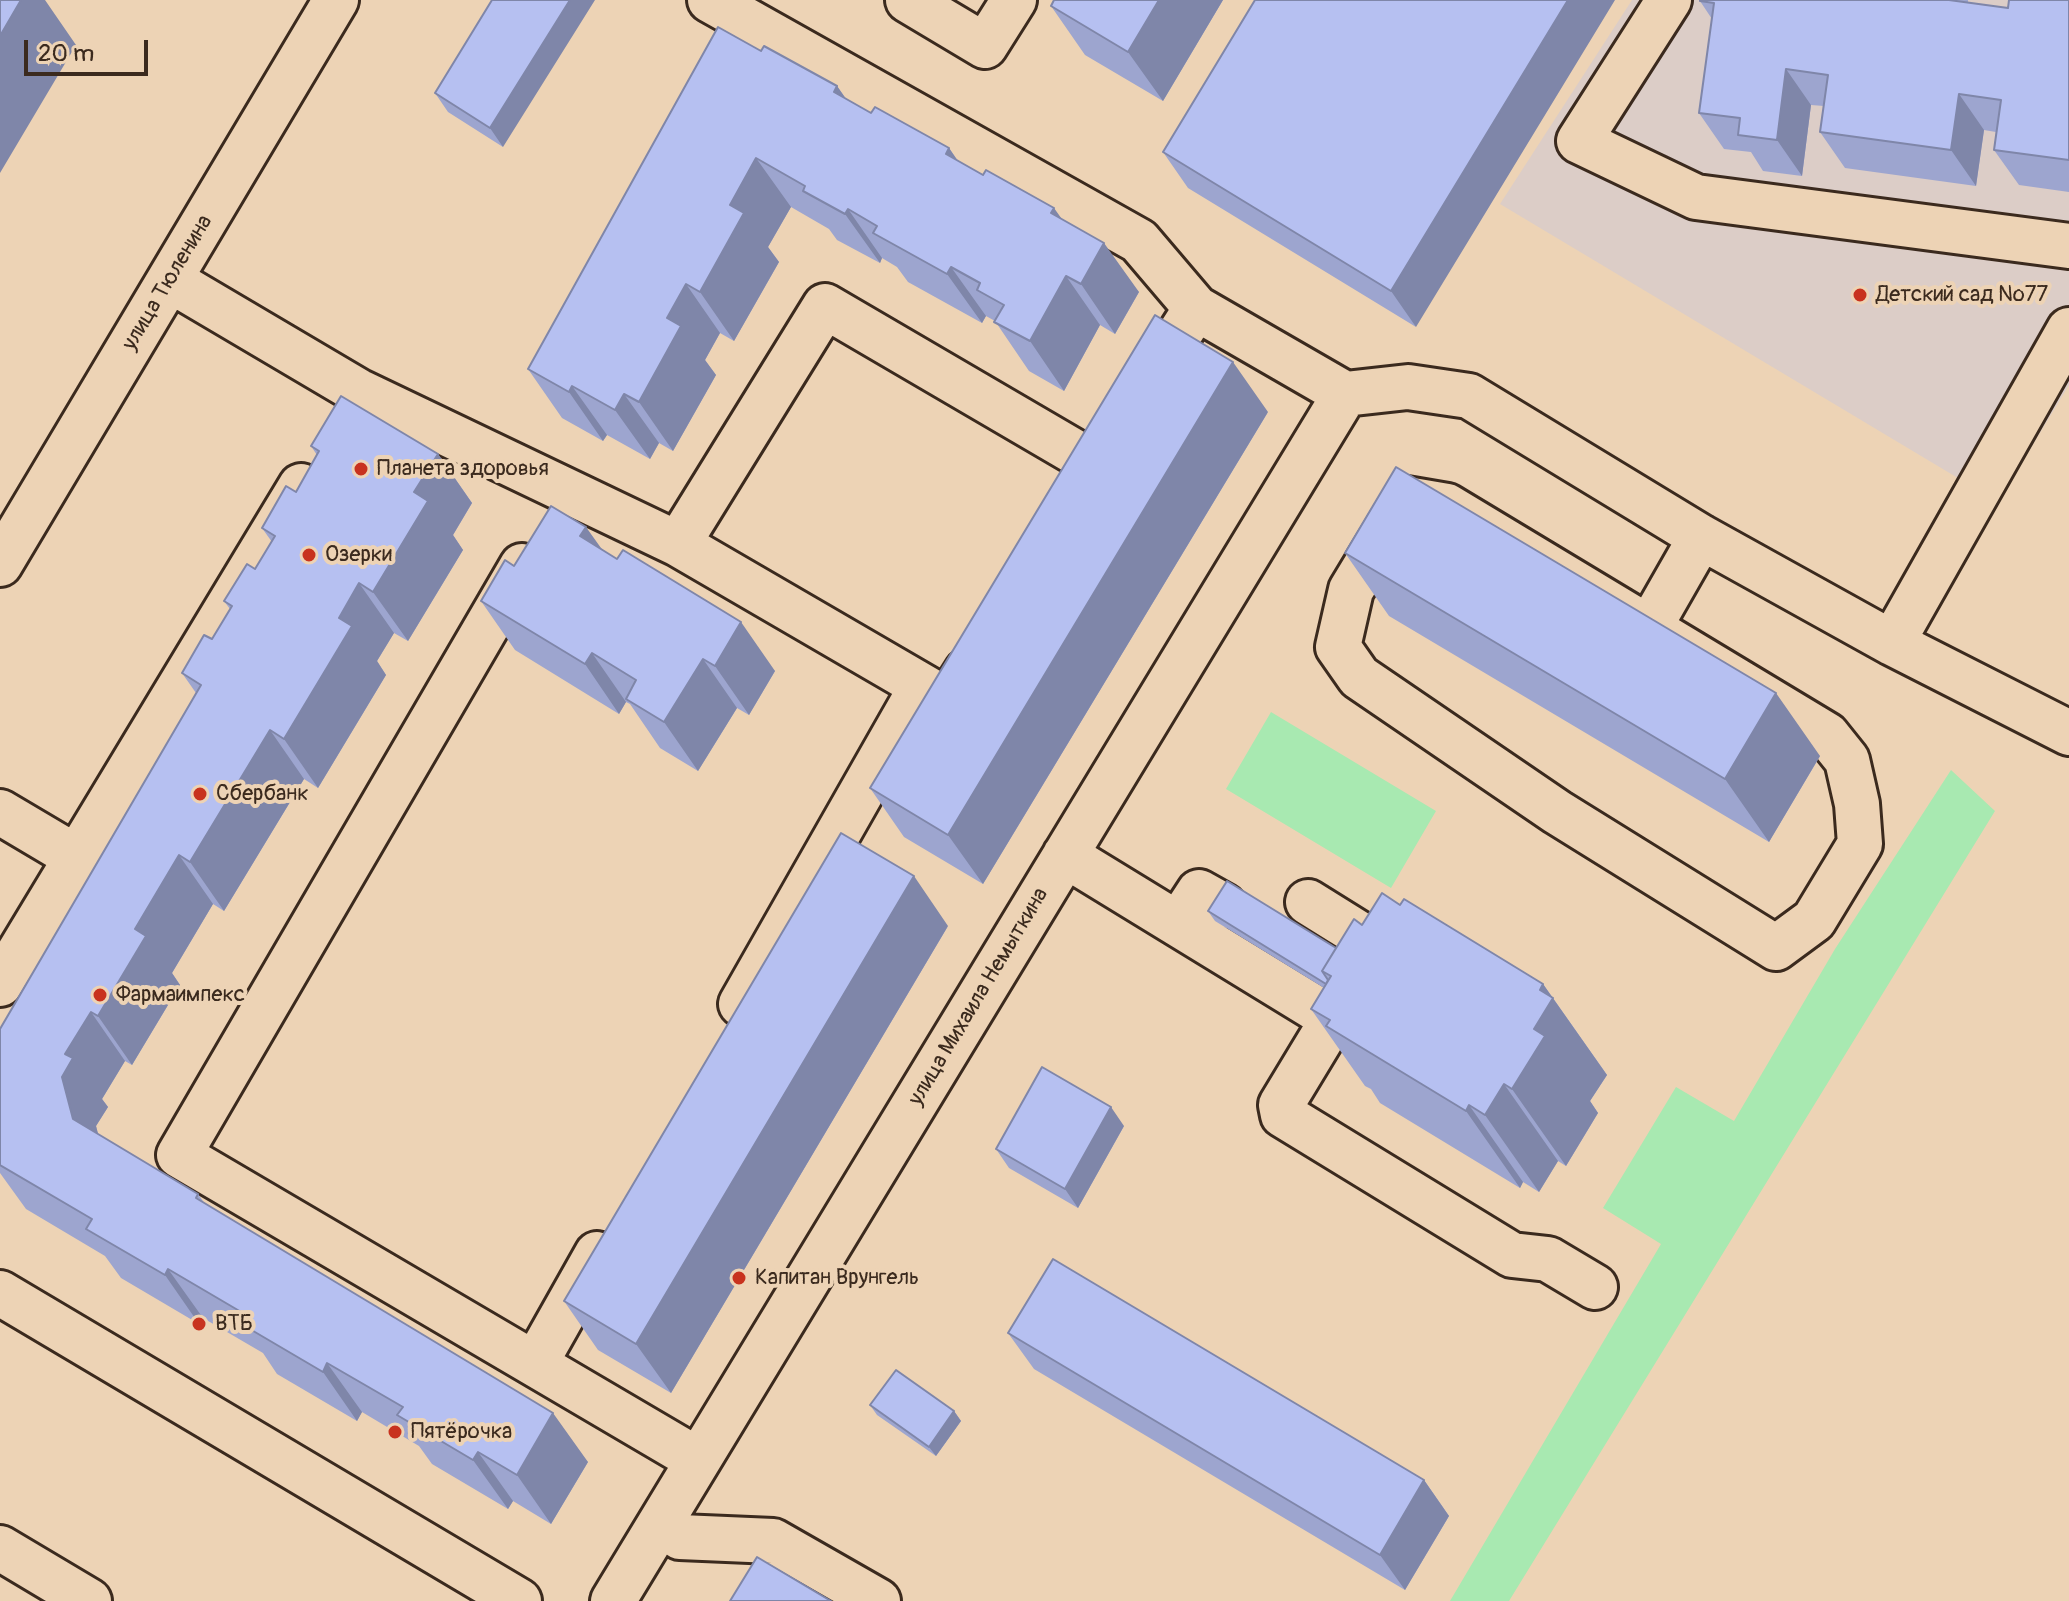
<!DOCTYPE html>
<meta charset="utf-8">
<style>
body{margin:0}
#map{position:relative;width:2069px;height:1601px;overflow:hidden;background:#edd3b5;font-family:Pangolin,sans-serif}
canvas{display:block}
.scale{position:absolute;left:24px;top:40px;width:124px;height:36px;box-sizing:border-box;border:4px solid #3b2a1e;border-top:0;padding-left:10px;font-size:24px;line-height:28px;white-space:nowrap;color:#3b2a1e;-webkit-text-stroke:6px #edd3b5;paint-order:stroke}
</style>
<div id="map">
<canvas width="2069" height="1601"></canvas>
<div class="scale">20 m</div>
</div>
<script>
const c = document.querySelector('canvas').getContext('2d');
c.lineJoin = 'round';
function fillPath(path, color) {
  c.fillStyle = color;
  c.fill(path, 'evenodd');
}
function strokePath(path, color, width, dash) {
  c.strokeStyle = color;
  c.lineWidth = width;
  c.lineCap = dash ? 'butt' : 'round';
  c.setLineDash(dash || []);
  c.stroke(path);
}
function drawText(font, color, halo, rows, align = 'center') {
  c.font = font + ' Pangolin,sans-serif';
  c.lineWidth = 8;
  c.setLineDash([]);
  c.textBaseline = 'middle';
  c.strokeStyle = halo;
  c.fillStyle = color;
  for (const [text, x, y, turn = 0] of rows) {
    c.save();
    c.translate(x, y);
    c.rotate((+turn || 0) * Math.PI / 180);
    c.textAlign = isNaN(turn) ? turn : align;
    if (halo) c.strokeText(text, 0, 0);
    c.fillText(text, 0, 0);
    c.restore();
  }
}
fillPath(new Path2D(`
 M 1632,0 L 2069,0 L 2069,385 L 1998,502 L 1500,204 Z`), '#dccdc7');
fillPath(new Path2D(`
 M 1271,712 L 1436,811 L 1391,888 L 1226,789 Z
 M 1951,770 L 1995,811 L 1509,1601 L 1450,1601 L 1661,1244 L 1603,1208 L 1676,1087 L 1734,1121 L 1835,949 Z`), '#a8e9b1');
const minor = new Path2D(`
 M 710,0 L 1139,241 L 1196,308
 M 908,0 L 985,46 L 1014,0
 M 1669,0 L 1579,141 L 1696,197 L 2069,246
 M 170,280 L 358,391 L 678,544 L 948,701 L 967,671
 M 1149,382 L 1196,308 L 1345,394 L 1408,387 L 1469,396 L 1701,537 L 1892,643 L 2069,733
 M 1406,499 L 1447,506 L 1827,735 L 1847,760 L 1857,804 L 1860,844 L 1814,920 L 1776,948 L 1557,812 L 1359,677 L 1338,647 L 1351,590 Z
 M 678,544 L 825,306 L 1097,465
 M 0,564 L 336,0
 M 522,566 L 179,1155 L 698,1460
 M 1649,628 L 1701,537
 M 1892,643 L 2069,330
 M 0,812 L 76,857
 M 1065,855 L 1333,1019 L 1281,1105 L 1283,1115 L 1512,1255 L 1548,1259 L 1595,1287
 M 1308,902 L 1377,945 L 1366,966
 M 1178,924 L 1199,892 L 1224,906
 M 0,984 L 301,486
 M 741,1004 L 922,686
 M 0,1293 L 519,1601
 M 535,1364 L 597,1254
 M 680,1537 L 773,1541 L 878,1601
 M 0,1548 L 89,1601
 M 613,1601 L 1345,394`);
strokePath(minor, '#3b2a1e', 50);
strokePath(minor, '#edd3b5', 44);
fillPath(new Path2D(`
 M 492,0 L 503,147 L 448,112 L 435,93 Z
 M 1054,0 L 1223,0 L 1163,101 L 1085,55 L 1051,6 Z
 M 1255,0 L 1416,327 L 1188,188 L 1163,152 Z
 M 1968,0 L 1968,3 L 2008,8 L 2069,0 L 2069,192 L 2019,185 L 1994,150 L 1996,132 L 1984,130 L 1976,186 L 1845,168 L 1820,132 L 1824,106 L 1811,105 L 1802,176 L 1763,171 L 1751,152 L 1724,149 L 1699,113 L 1712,19 L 1700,1 Z
 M 761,51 L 837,86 L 846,99 L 871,113 L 949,148 L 958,161 L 1062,219 L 1139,292 L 1115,334 L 1100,325 L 1064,391 L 1029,371 L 995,321 L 986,316 L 982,323 L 908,282 L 897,267 L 882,258 L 880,263 L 837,240 L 829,229 L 791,207 L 768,247 L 779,262 L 734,341 L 720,333 L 705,360 L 716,375 L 673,451 L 659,443 L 650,459 L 607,435 L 603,441 L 562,418 L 528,369 Z
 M 1268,412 L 983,884 L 904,837 L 870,788 Z
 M 311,446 L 438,454 L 472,503 L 453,535 L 463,550 L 408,641 L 394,633 L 377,661 L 386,675 L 318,788 L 304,779 L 224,911 L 213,904 L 172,973 L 180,985 L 132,1065 L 125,1061 L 102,1099 L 108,1107 L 96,1126 L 98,1134 L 198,1194 L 205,1204 L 588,1462 L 551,1524 L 513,1501 L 508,1509 L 432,1464 L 419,1446 L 362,1412 L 357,1421 L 277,1374 L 263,1353 L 203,1318 L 199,1324 L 121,1278 L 105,1256 L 26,1209 L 0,1173 L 0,1029 L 196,693 L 182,673 L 212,639 L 230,609 L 224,601 L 255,569 L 272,542 L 262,528 L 296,492 L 317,455 Z
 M 602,550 L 775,671 L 749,715 L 737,708 L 698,771 L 660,748 L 630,704 L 626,702 L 619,714 L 515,650 L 481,601 L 514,566 Z
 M 1345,553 L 1820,756 L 1769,842 L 1389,616 Z
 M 1400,905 L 1543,984 L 1607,1075 L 1590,1101 L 1598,1113 L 1566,1166 L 1558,1161 L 1539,1192 L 1523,1182 L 1520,1188 L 1380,1103 L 1371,1089 L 1365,1086 L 1311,1009 L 1324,988 L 1215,921 L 1208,911 L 1336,948 L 1362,925 Z
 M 948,926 L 671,1393 L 598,1350 L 564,1301 Z
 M 1124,1126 L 1078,1208 L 1009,1168 L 996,1149 Z
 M 1008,1333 L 1424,1480 L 1449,1516 L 1405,1590 L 1034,1369 Z
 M 870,1405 L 954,1411 L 961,1421 L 936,1456 L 877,1415 Z`), '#9da5cf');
fillPath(new Path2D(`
 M 21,0 L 45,0 L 76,45 L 0,173 L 0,36 Z
 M 570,0 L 595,0 L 503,147 L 490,128 Z
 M 1159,0 L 1223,0 L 1163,101 L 1128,52 Z
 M 1568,0 L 1615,0 L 1416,327 L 1391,291 Z
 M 1786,69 L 1811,105 L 1802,176 L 1777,140 Z
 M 837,86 L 872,136 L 834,92 Z
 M 1959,94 L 1984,130 L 1976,186 L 1951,150 Z
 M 949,148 L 983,198 L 946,154 Z
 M 756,158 L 791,207 L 768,247 L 779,262 L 734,341 L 700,292 L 730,205 Z
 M 1054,208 L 1089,257 L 1051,213 Z
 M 848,209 L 882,258 L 880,263 L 845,214 Z
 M 1104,243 L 1139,292 L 1115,334 L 1081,284 Z
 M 951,267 L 986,316 L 982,323 L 947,274 Z
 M 1066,276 L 1100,325 L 1064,391 L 1030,341 Z
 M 686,284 L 720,333 L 705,360 L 716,375 L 673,451 L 639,402 L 667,318 Z
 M 1233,362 L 1268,412 L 983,884 L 948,835 Z
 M 572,386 L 607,435 L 603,441 L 569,392 Z
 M 624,394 L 659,443 L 650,459 L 615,410 Z
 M 438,454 L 472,503 L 453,535 L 463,550 L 408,641 L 373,592 L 414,492 Z
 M 586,527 L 621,576 L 580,536 Z
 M 359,583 L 394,633 L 377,661 L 386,675 L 318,788 L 284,739 L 339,618 Z
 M 741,622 L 775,671 L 749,715 L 715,666 Z
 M 592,653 L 626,702 L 619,714 L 585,664 Z
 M 703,659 L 737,708 L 698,771 L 664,722 Z
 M 1776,693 L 1820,756 L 1769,842 L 1725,779 Z
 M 270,730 L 304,779 L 224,911 L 190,862 Z
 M 179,855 L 213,904 L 172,973 L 180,985 L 132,1065 L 98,1016 L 135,929 Z
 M 914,876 L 948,926 L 671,1393 L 636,1344 Z
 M 1543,984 L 1607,1075 L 1590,1101 L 1598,1113 L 1566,1166 L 1512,1089 L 1534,1029 L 1540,990 Z
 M 91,1012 L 125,1061 L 102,1099 L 108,1107 L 96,1126 L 107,1168 L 73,1119 L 62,1077 L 65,1054 Z
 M 1504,1084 L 1558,1161 L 1539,1192 L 1485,1115 Z
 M 1469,1105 L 1523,1182 L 1520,1188 L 1466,1111 Z
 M 1111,1107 L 1124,1126 L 1078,1208 L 1065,1189 Z
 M 168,1269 L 203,1318 L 199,1324 L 165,1275 Z
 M 327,1363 L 362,1412 L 357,1421 L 323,1372 Z
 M 954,1411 L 961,1421 L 936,1456 L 929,1447 Z
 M 553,1413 L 588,1462 L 551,1524 L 517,1475 Z
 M 478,1452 L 513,1501 L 508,1509 L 473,1460 Z
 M 1424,1480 L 1449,1516 L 1405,1590 L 1380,1555 Z`), '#7f86a9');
const building = new Path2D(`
 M 0,0 L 21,0 L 0,36 Z
 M 492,0 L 570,0 L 490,128 L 435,93 Z
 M 1054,0 L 1159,0 L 1128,52 L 1051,6 Z
 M 1255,0 L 1568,0 L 1391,291 L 1163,152 Z
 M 1700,0 L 1949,0 L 2008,8 L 2009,0 L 2069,0 L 2069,160 L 1994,150 L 2001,100 L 1959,94 L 1951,150 L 1820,132 L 1828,75 L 1786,69 L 1777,140 L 1738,135 L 1740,118 L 1699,113 L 1714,3 L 1700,1 Z
 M 718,27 L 761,51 L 764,46 L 837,86 L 834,92 L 871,113 L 875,107 L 949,148 L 946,154 L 983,175 L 986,170 L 1054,208 L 1051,213 L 1104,243 L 1081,284 L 1066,276 L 1030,341 L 994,322 L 1004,305 L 977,290 L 980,283 L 951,267 L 947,274 L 873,233 L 877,226 L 848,209 L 845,214 L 803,191 L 805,186 L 756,158 L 730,205 L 744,213 L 700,292 L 686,284 L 667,318 L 681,326 L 639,402 L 624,394 L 615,410 L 572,386 L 569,392 L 528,369 Z
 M 1155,315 L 1233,362 L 948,835 L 870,788 Z
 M 341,396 L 438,454 L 414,492 L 428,501 L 373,592 L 359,583 L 339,618 L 352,626 L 284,739 L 270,730 L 190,862 L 179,855 L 135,929 L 146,936 L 98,1016 L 91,1012 L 65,1054 L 73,1058 L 62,1077 L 73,1119 L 198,1194 L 196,1198 L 553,1413 L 517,1475 L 478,1452 L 473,1460 L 397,1415 L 403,1407 L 327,1363 L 323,1372 L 243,1325 L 248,1316 L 168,1269 L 165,1275 L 86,1229 L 92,1219 L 0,1165 L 0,1029 L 201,685 L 182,673 L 204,635 L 212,639 L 232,606 L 224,601 L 247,564 L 255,569 L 275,536 L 262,528 L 286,486 L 296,492 L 319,451 L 311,446 Z
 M 1396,467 L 1776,693 L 1725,779 L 1345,553 Z
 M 551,506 L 586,527 L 580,536 L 617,559 L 623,550 L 741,622 L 715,666 L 703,659 L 664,722 L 626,699 L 636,680 L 592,653 L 585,664 L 481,601 L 505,560 L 514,566 Z
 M 841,833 L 914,876 L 636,1344 L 564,1301 Z
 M 1227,881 L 1336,948 L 1322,971 L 1328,980 L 1326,984 L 1208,911 Z
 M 1382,893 L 1400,905 L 1404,899 L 1543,984 L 1540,990 L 1553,998 L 1534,1029 L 1545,1036 L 1512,1089 L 1504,1084 L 1485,1115 L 1469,1105 L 1466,1111 L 1326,1026 L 1330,1020 L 1311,1009 L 1331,976 L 1322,971 L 1354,919 L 1362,925 Z
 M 1042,1067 L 1111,1107 L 1065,1189 L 996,1149 Z
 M 1053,1259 L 1424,1480 L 1380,1555 L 1008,1333 Z
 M 896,1370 L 954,1411 L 929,1447 L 870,1405 Z
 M 757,1557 L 831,1601 L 730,1601 Z`);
fillPath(building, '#b6c0f1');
strokePath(building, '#7f86a9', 2);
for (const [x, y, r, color] of [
 [1860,295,8,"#c8321e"],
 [361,469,8,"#c8321e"],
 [309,555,8,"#c8321e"],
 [200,794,8,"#c8321e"],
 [100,995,8,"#c8321e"],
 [739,1278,8,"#c8321e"],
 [199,1324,8,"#c8321e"],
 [395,1432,8,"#c8321e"]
]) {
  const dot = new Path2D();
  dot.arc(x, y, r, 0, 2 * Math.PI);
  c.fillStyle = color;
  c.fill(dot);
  strokePath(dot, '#edd3b5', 3);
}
drawText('22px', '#3b2a1e', '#edd3b5', [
 ["улица Тюленина",168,283,-59],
 ["улица Михаила Немыткина",979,997,-59]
]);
drawText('22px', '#3b2a1e', '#edd3b5', [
 ["Детский сад №77",1876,295],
 ["Планета здоровья",377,469],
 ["Озерки",325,555],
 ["Сбербанк",216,794],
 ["Фармаимпекс",116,995],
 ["Капитан Врунгель",755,1278],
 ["ВТБ",215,1324],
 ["Пятёрочка",411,1432]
], 'left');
</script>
